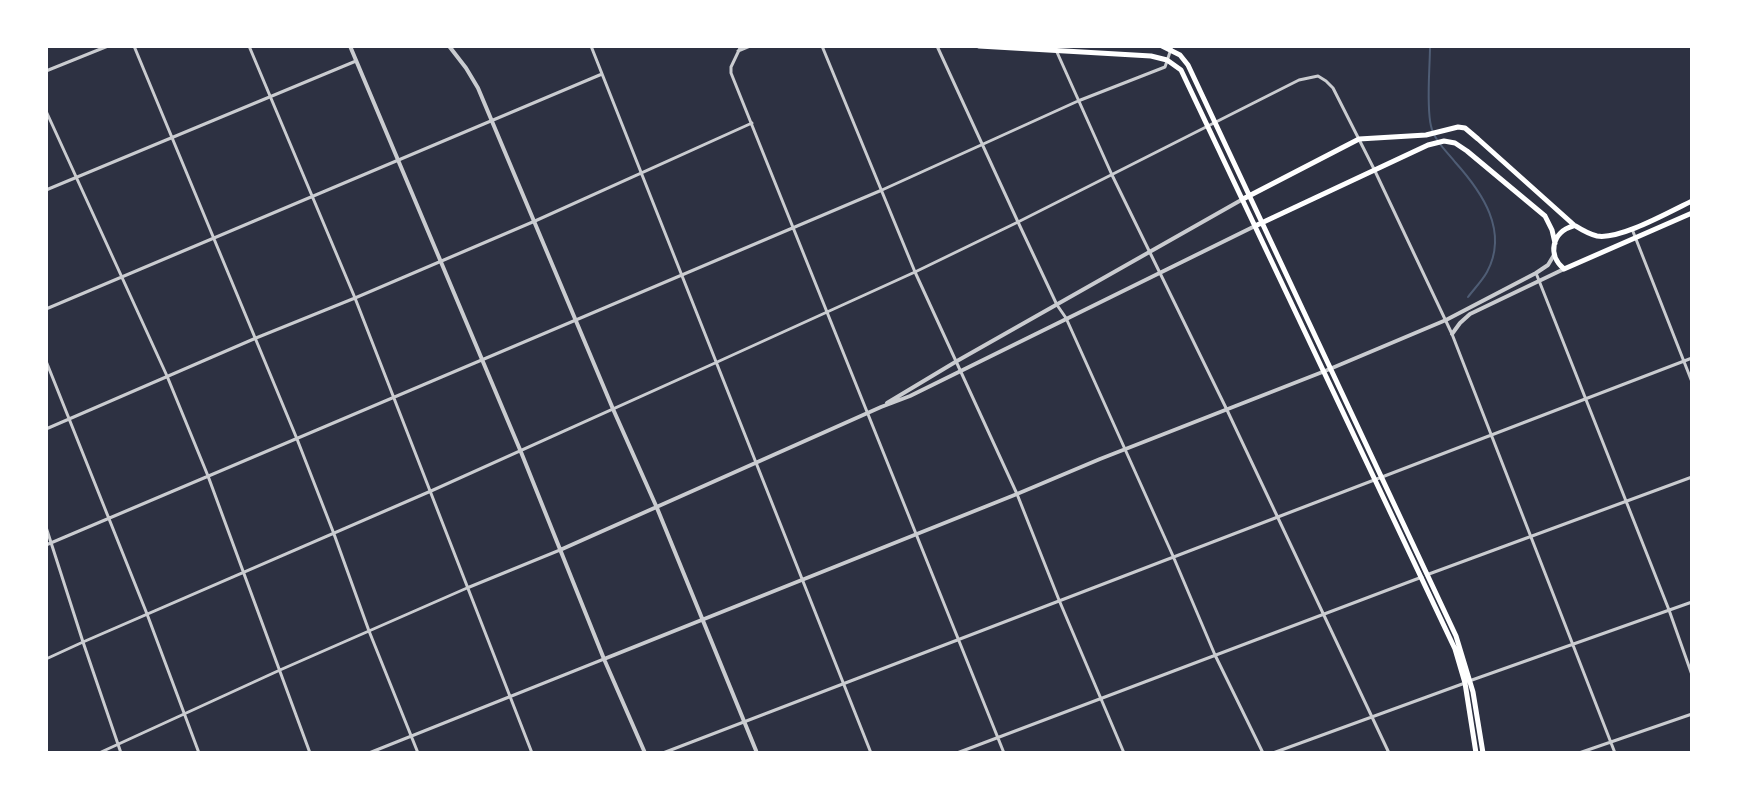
<!DOCTYPE html>
<style>
body{margin:0}
#map{position:relative;width:1738px;height:799px;overflow:hidden;background:#2d3142;font-family:Commissioner,sans-serif}
canvas{display:block}
.frame{position:absolute;inset:0;border:48px solid #fff;pointer-events:none}
</style>
<div id="map">
<canvas width="1738" height="799"></canvas>
<div class="frame"></div>
</div>
<script>
const c = document.querySelector('canvas').getContext('2d');
c.lineJoin = 'round';
function strokePath(path, color, width, dash) {
  c.strokeStyle = color;
  c.lineWidth = width;
  c.lineCap = dash ? 'butt' : 'round';
  c.setLineDash(dash || []);
  c.stroke(path);
}
strokePath(new Path2D(`
 M 1430,46 C 1430,69 1426,105 1431,126 C 1434,140 1447,152 1455,162 C 1482,192 1509,231 1487,272 C 1482,281 1474,289 1468,297`), '#4f5d75', 2);
strokePath(new Path2D(`
 M 134,46 L 297,439 L 334,534 L 369,631 L 418,753
 M 249,46 L 355,298 L 532,753
 M 591,46 L 871,753
 M 741,46 L 731,67 L 731,73 L 1004,753
 M 822,46 L 915,272 L 1017,494 L 1059,600 L 1124,753
 M 937,46 L 1018,222 L 1057,305 L 1066,318 L 1173,556 L 1215,655 L 1263,753
 M 1056,46 L 1056,50 L 1112,175 L 1227,410 L 1389,753
 M 738,51 L 750,46
 M 46,71 L 108,46
 M 46,111 L 167,376 L 208,476 L 310,753
 M 46,190 L 356,61
 M 1632,229 L 1692,382
 M 1536,273 L 1669,610 L 1692,675
 M 46,309 L 602,74
 M 46,361 L 147,614 L 199,753
 M 46,429 L 256,338 L 355,298 L 535,221 L 752,123
 M 46,527 L 83,642 L 121,753
 M 46,545 L 882,190 L 1078,101 L 1165,67 L 1172,46
 M 1429,574 L 1692,477
 M 46,659 L 83,642 L 431,491 L 715,363 L 915,272 L 1018,222 L 1299,80 L 1318,76 L 1326,81 L 1333,88 L 1374,169 L 1452,334 L 1615,753
 M 1472,680 L 1692,602
 M 99,753 L 280,670 L 467,588 L 560,550
 M 369,753 L 604,659
 M 663,753 L 1692,358
 M 957,753 L 1422,577
 M 1273,753 L 1465,683
 M 1579,753 L 1692,714`), '#caccd0', 3);
strokePath(new Path2D(`
 M 350,46 L 521,452 L 604,659 L 645,753
 M 449,46 L 466,68 L 478,88 L 613,409 L 657,508 L 757,753
 M 1452,334 L 1460,323 L 1470,314 L 1564,269
 M 887,403 L 957,361 L 1243,199
 M 560,550 L 881,407 L 910,396 L 1255,226
 M 604,659 L 1017,494 L 1100,459 L 1325,371 L 1446,320 L 1536,273 L 1548,265 L 1554,255`), '#caccd0', 4);
strokePath(new Path2D(`
 M 979,46 L 1151,56 L 1167,60 L 1181,70 L 1455,649 L 1465,683 L 1476,753
 M 1162,46 L 1180,55 L 1188,65 L 1456,636 L 1473,692 L 1483,753
 M 1243,199 L 1359,139 L 1426,135 L 1458,127 L 1465,128 L 1478,139 L 1574,225 C 1582,230 1588,234 1597,236 C 1620,240 1669,212 1692,201
 M 1255,226 L 1428,145 L 1444,141 L 1455,143 L 1467,151 L 1545,216 L 1552,230 L 1555,243
 M 1573,226 C 1552,232 1547,255 1564,269 L 1692,213`), '#fff', 5);
</script>
